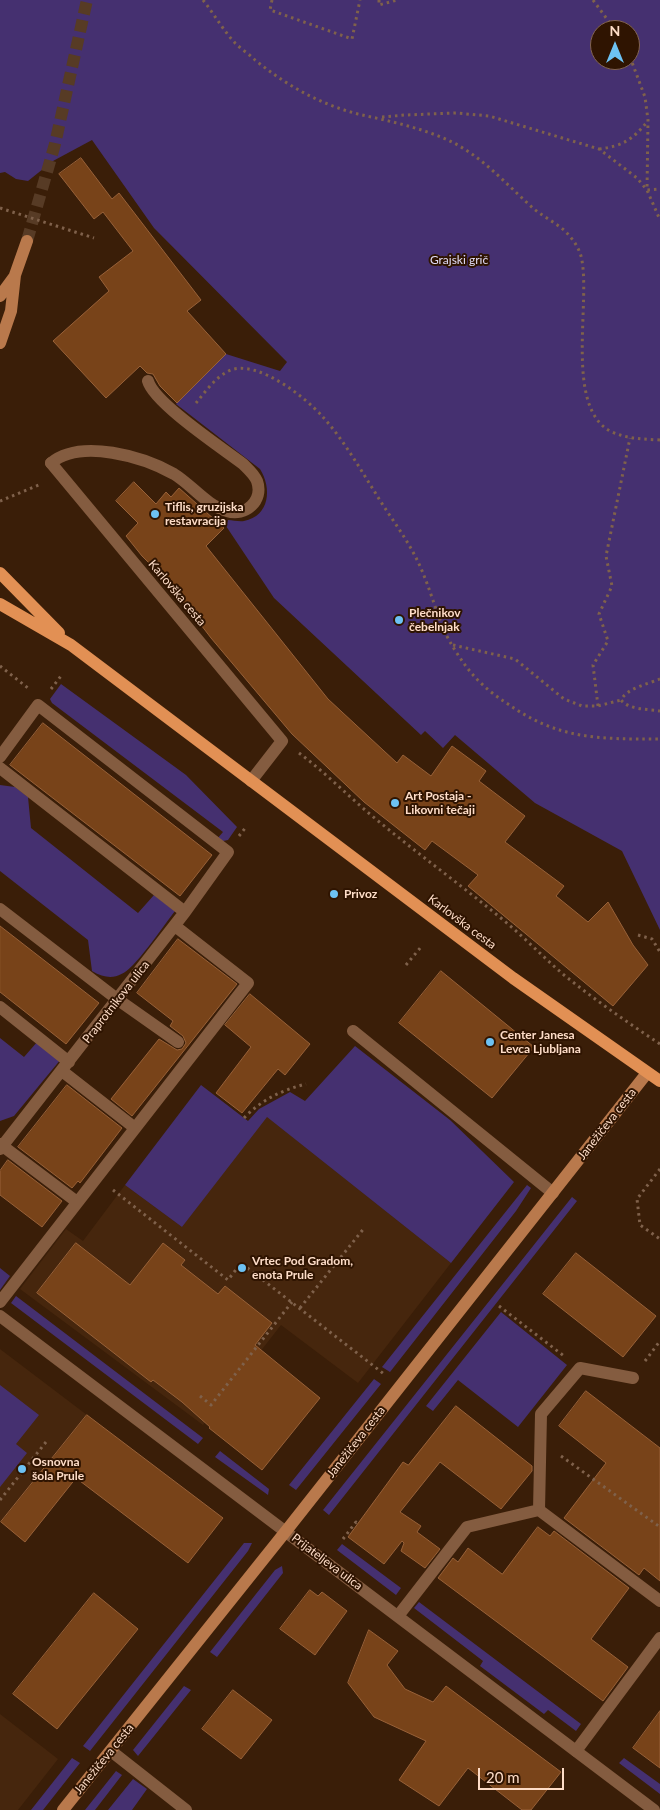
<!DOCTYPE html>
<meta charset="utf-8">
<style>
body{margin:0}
#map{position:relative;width:660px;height:1810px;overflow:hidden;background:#3a1e08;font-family:Lato,sans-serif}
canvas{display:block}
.north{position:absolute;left:590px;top:20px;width:50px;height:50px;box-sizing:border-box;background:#2f1401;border:1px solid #826451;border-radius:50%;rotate:0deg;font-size:14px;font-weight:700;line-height:20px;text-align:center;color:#feddc8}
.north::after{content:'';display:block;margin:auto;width:18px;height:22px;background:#6dc2f3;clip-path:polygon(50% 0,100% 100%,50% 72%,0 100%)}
.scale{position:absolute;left:478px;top:1768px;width:86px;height:22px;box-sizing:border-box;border:2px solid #feddc8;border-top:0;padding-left:6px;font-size:15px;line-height:18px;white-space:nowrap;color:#feddc8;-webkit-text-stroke:4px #2f1401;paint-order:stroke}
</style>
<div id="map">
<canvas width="660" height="1810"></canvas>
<div class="north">N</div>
<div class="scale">20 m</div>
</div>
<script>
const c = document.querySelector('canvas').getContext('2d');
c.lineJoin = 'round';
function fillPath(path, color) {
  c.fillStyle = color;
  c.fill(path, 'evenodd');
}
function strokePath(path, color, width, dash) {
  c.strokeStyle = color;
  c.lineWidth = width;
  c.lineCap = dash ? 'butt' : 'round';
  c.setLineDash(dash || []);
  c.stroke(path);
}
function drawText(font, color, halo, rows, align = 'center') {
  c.font = font + ' Lato,sans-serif';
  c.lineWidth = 4;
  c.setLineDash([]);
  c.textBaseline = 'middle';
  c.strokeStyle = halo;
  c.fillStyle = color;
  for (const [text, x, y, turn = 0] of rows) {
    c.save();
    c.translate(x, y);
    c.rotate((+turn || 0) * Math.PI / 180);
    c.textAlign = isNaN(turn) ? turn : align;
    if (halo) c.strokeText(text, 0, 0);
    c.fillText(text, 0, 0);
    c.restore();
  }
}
fillPath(new Path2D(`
 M 266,1116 L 451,1263 L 358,1383 L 281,1325 L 203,1425 L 20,1289 L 66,1229 L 83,1241 L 125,1185 L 182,1227 Z
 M 0,1349 L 87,1415 L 0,1523 Z
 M 0,1714 L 58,1759 L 18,1810 L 0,1810 Z`), '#46260d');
fillPath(new Path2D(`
 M 0,0 L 660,0 L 660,930 L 622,851 L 535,803 L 455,735 L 443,748 L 425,731 L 421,735 L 274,598 L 226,526 L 228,520 C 233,520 239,522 244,521 C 270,516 272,488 260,469 L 176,404 L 226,354 L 280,371 L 287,362 L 154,228 L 92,140 L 53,161 L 28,181 L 16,179 L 5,172 L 0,173 ZM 600,30 L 630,30 L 630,60 L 600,60 Z
 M 61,684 L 186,775 L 237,827 L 228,840 L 223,841 L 217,839 L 223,832 L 52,703 L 50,699 Z
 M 0,785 L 15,787 L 28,797 L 31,828 L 138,913 L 154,895 L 175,911 C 166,923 158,934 149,946 C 133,965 120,988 92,971 L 88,940 L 0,871 Z
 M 0,1038 L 24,1057 L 38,1041 L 61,1059 L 14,1116 L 0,1121 Z
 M 355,1046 L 450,1120 L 514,1182 L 451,1263 L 267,1117 L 182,1227 L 125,1185 L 201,1085 L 248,1121 L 259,1109 L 290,1092 L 305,1101 Z
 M 527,1185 L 531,1188 L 516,1211 L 390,1372 L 382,1367 Z
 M 572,1197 L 577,1201 L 329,1515 L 323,1510 Z
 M 0,1268 L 10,1276 L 0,1290 Z
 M 16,1296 L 203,1438 L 198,1444 L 11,1303 Z
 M 501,1312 L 567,1365 L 518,1427 L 458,1380 L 433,1411 L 426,1406 Z
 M 374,1379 L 381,1384 L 296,1490 L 289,1485 Z
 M 0,1385 L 39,1415 L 16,1444 L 27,1453 L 0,1487 Z
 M 220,1451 L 269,1489 L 268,1495 L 215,1457 Z
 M 244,1543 L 252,1543 L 248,1551 L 90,1751 L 83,1746 Z
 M 342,1544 L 401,1588 L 396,1595 L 337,1550 Z
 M 282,1566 L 283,1573 L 217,1657 L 210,1652 L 275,1570 Z
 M 419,1602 L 581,1724 L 576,1731 L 548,1710 L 544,1714 L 480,1666 L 483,1661 L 414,1608 Z
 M 184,1686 L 191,1690 L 138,1756 L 133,1750 Z
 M 72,1758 L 80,1763 L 43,1810 L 31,1810 Z
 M 624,1758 L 660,1784 L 660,1794 L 619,1763 Z
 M 116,1771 L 122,1775 L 95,1810 L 85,1810 Z
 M 133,1779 L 147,1789 L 132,1810 L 108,1810 Z`), '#453070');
const building = new Path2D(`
 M 81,158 L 112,199 L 119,193 L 201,300 L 187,311 L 226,354 L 177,403 L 160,386 L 153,374 L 147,373 L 140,366 L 106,398 L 53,341 L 109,291 L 99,277 L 133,251 L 103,212 L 94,219 L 59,174 Z
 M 134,482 L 156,504 L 166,492 L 171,497 L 179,488 L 224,528 L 206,546 L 328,699 L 397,763 L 403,755 L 431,776 L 452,746 L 486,771 L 479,781 L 525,816 L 505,842 L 564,886 L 556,896 L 588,922 L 608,902 L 633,945 L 648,965 L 613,1006 L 468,886 L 478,875 L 432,841 L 425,850 L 364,802 L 292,734 L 211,638 L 169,583 L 142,556 L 126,536 L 138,523 L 116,501 Z
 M 43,723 L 212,855 L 180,896 L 10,765 Z
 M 0,926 L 99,1003 L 66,1044 L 0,992 Z
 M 178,939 L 237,984 L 132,1116 L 111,1099 L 159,1039 L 177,1050 L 182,1049 L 186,1043 L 183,1036 L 170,1026 L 173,1021 L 137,993 Z
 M 441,971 L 534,1047 L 492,1098 L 399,1023 Z
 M 250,994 L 310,1044 L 285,1075 L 278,1069 L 242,1113 L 216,1093 L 251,1047 L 225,1025 Z
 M 67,1085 L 122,1128 L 80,1183 L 78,1181 L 72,1188 L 18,1147 Z
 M 8,1160 L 62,1201 L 42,1227 L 0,1195 L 0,1171 Z
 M 76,1243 L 130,1285 L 163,1243 L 185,1260 L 181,1265 L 218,1294 L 225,1286 L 272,1323 L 255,1345 L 320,1398 L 262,1470 L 209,1428 L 210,1427 L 182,1402 L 153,1380 L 151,1382 L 37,1293 Z
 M 576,1253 L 656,1316 L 623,1357 L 543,1294 Z
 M 586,1391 L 660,1448 L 660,1581 L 644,1568 L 639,1575 L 564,1518 L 606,1463 L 559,1426 Z
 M 456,1406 L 532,1466 L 532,1471 L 501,1509 L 440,1462 L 400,1512 L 421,1526 L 417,1532 L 440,1549 L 425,1568 L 401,1551 L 404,1543 L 402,1541 L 384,1564 L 348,1537 L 403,1462 L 408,1465 Z
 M 87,1415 L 223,1518 L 188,1563 L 76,1478 L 25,1542 L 1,1522 Z
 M 538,1527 L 550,1536 L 554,1531 L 629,1588 L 591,1639 L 628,1667 L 603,1701 L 438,1578 L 453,1558 L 458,1562 L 468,1548 L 502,1574 Z
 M 310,1590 L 318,1596 L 322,1592 L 347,1611 L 315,1655 L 280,1629 Z
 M 94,1593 L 138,1629 L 57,1729 L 13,1694 Z
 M 369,1630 L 398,1651 L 387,1665 L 405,1689 L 433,1702 L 446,1686 L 561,1772 L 531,1810 L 522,1810 L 468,1768 L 439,1806 L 399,1780 L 426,1741 L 374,1717 L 348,1683 Z
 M 233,1690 L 272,1720 L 241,1759 L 202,1729 Z
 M 660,1711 L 660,1768 L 633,1748 Z`);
fillPath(building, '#784319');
strokePath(building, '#986138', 1);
strokePath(new Path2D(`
 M 27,241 L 55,144 L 87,0`), '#573b25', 12, [12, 6]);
strokePath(new Path2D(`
 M 203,0 C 214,14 223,30 235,43 C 241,49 249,54 255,60 C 286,85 319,104 358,114 C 389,121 423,128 452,142 C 484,158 508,186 534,209 C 544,217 556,223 565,231 C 572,238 578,246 581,256 C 592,299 563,409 612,432 C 628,439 643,439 660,440
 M 272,0 L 270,10 L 352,39 L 360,0
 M 379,0 L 379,5 L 397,0
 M 593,0 L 615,30
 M 630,57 L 645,97 L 648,120 L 647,190 L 660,220
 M 382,117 L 405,115 L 456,113 L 489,116 L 599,149 L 637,178 L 647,190 L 660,189
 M 599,149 C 623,146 632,140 648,121
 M 0,208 L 94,238
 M 196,403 C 206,391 216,376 231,370 C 258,360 305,397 322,416 C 343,439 359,467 376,494 C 388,514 403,533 414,554 C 427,578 433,603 443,628 C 449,642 463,664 474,676 C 483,686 494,695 505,702 C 558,740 598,739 660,739
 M 0,501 L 41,484
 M 453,645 L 515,659 L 564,699 L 582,706 L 598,706 L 621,700
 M 0,666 L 28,688
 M 660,679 C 648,684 627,688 621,700 C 629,710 648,709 660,711
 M 51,689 L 61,676
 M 598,706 L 593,665 L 608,641 L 599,614 L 612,586 L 606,556 L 630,438
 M 299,753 C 326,773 350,798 377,820 C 418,854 461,885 502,919 C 524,937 543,957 564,975 C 595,1000 627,1022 660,1044
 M 239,836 L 246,827
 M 638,935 L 652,939 L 660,952
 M 406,965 L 421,947
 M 244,1118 C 261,1100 282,1090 306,1084
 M 660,1169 L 637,1199 L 640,1225 L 660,1239
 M 113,1190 L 228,1280 L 241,1263 L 384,1374
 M 499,1306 L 564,1356
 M 300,1308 L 365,1227
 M 645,1361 L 660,1341
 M 200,1396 L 211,1405 L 292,1302
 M 561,1456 L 660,1527
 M 0,1500 L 46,1442
 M 343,1539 L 356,1522 L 358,1524`), '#7f614b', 3, [2.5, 4]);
strokePath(new Path2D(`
 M 51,463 C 81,438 144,457 174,474 C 192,485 207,506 227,511 C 245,517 264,501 257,481 C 254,474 248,469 243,464 C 222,448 154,403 148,381
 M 0,757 L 38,705 L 228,852 L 185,912 L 0,1149
 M 0,768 L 185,912
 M 0,909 L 117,999 L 178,1042
 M 0,1007 L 69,1062
 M 353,1031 L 553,1193
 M 62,1071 L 135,1128
 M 0,1144 L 77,1202
 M 0,1302 L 248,983 L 175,926
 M 539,1510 L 541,1414 L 580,1368 L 633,1378
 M 398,1616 L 467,1527 L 539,1510 L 660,1601
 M 111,1751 L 186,1810
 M 576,1751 L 660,1638`), '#845c40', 12);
strokePath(new Path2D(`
 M 51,463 L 282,741 L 251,781
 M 0,1316 L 654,1810`), '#845c40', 12);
strokePath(new Path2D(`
 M 0,296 L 14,277
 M 0,343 L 11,311 L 15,275 L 27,241
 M 63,1810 L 286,1531 L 647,1073`), '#b9794c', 12);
strokePath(new Path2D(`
 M 0,573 L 59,633
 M 0,604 L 71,645 L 513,978 L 660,1081`), '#e29054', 12);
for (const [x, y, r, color] of [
 [155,514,5,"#6dc2f3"],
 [399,620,5,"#6dc2f3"],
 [395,803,5,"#6dc2f3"],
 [334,894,5,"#6dc2f3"],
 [490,1042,5,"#6dc2f3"],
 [242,1268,5,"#6dc2f3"],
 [22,1469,5,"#6dc2f3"]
]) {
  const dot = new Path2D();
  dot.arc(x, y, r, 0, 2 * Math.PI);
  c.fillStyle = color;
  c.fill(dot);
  strokePath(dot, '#2f1401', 2);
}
drawText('12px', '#e0dbf5', '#2f1401', [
 ["Grajski grič",459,260]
]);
drawText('bold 12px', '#feddc8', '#2f1401', [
 ["Tiflis, gruzijska",165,507],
 ["restavracija",165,521],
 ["Plečnikov",409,613],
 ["čebelnjak",409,627],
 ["Art Postaja -",405,796],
 ["Likovni tečaji",405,810],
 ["Privoz",344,894],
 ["Center Janesa",500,1035],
 ["Levca Ljubljana",500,1049],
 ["Vrtec Pod Gradom,",252,1261],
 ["enota Prule",252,1275],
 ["Osnovna",32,1462],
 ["šola Prule",32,1476]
], 'left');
drawText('12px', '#feddc8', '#2f1401', [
 ["Karlovška cesta",177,593,50],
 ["Karlovška cesta",462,922,37],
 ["Praprotnikova ulica",116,1002,-52],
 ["Janežičeva cesta",607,1124,-52],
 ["Janežičeva cesta",356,1442,-52],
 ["Prijateljeva ulica",327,1562,37],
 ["Janežičeva cesta",104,1759,-51]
]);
</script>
